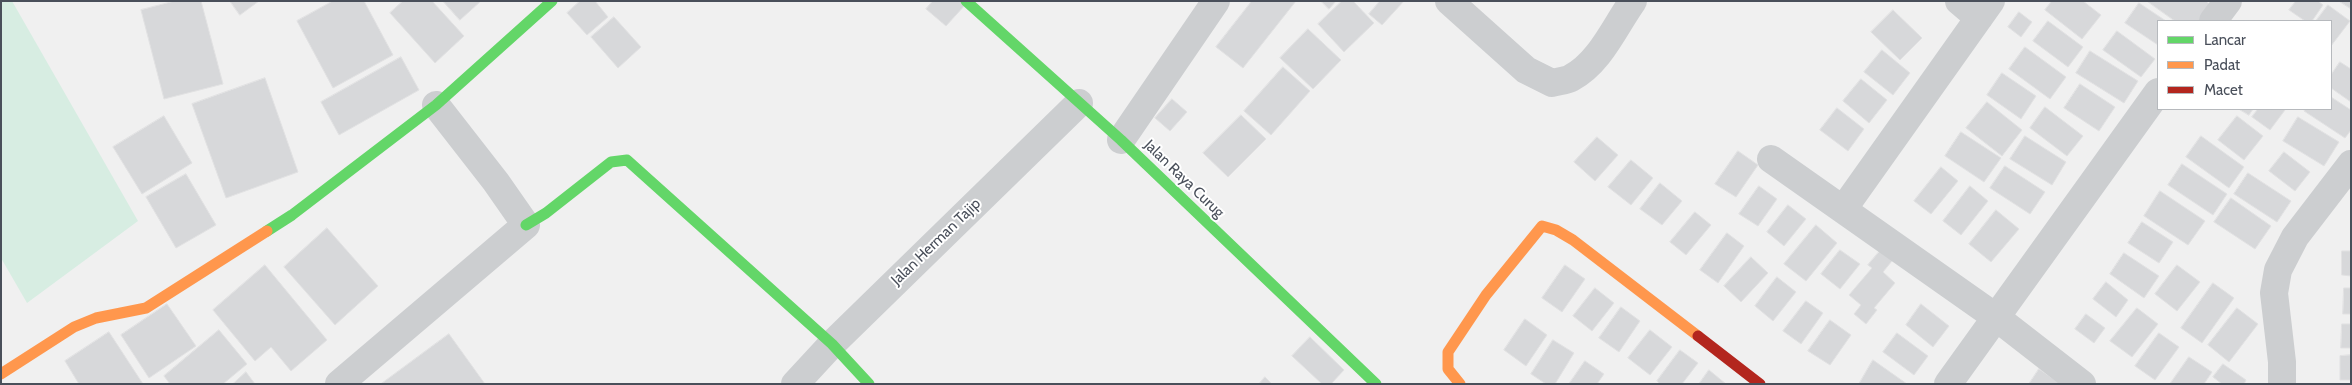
<!DOCTYPE html>
<style>
body{margin:0}
#map{position:relative;width:2352px;height:385px;overflow:hidden;background:#f0f0f0;font-family:Cabin,sans-serif}
canvas{display:block}
.frame{position:absolute;inset:0;border:2px solid #494f5a;pointer-events:none}
.legend{position:absolute;left:2157px;top:20px;width:175px;height:90px;box-sizing:border-box;background:#fff;border:1px solid #b6b9bd;margin:0;padding:6px 9px;list-style:none;font-size:15px;color:#494f5a}
.legend li{display:flex;align-items:center;gap:10px;height:25px}
.legend b{width:25px;border:1px solid #b6b9bd}
</style>
<div id="map">
<canvas width="2352" height="385"></canvas>
<div class="frame"></div>
<ul class="legend">
<li><b style="height:6px;background:#63d668"></b>Lancar</li>
<li><b style="height:6px;background:#ff974d"></b>Padat</li>
<li><b style="height:6px;background:#b3261e"></b>Macet</li>
</ul>
</div>
<script>
const c = document.querySelector('canvas').getContext('2d');
c.lineJoin = 'round';
function fillPath(path, color) {
  c.fillStyle = color;
  c.fill(path, 'evenodd');
}
function strokePath(path, color, width, dash) {
  c.strokeStyle = color;
  c.lineWidth = width;
  c.lineCap = dash ? 'butt' : 'round';
  c.setLineDash(dash || []);
  c.stroke(path);
}
function drawText(font, color, halo, rows, align = 'center') {
  c.font = font + ' Cabin,sans-serif';
  c.lineWidth = 4;
  c.setLineDash([]);
  c.textBaseline = 'middle';
  c.strokeStyle = halo;
  c.fillStyle = color;
  for (const [text, x, y, turn = 0] of rows) {
    c.save();
    c.translate(x, y);
    c.rotate((+turn || 0) * Math.PI / 180);
    c.textAlign = isNaN(turn) ? turn : align;
    if (halo) c.strokeText(text, 0, 0);
    c.fillText(text, 0, 0);
    c.restore();
  }
}
fillPath(new Path2D(`
 M 1,1 L 12,1 L 138,221 L 27,303 L 1,258 Z`), '#d7ede2');
const building = new Path2D(`
 M 175,1 L 201,1 L 223,84 L 164,99 L 141,10 Z
 M 230,1 L 259,1 L 240,15 Z
 M 333,1 L 364,1 L 393,55 L 333,88 L 297,21 Z
 M 403,1 L 432,1 L 464,36 L 435,63 L 390,13 Z
 M 443,1 L 481,1 L 460,20 Z
 M 580,1 L 595,1 L 608,17 L 587,35 L 567,13 Z
 M 933,1 L 963,1 L 966,4 L 946,26 L 926,9 Z
 M 1252,1 L 1296,1 L 1243,68 L 1216,47 Z
 M 1321,1 L 1336,1 L 1329,9 Z
 M 1342,1 L 1353,1 L 1374,23 L 1344,52 L 1318,24 Z
 M 1380,1 L 1404,1 L 1382,25 L 1369,14 Z
 M 2052,1 L 2083,1 L 2101,15 L 2082,39 L 2045,10 Z
 M 2147,1 L 2206,1 L 2213,7 L 2202,21 L 2175,21 Z
 M 2296,1 L 2318,1 L 2323,5 L 2312,21 L 2305,21 L 2289,10 Z
 M 2339,1 L 2351,1 L 2351,7 L 2350,8 Z
 M 2139,3 L 2166,21 L 2158,21 L 2158,45 L 2125,23 Z
 M 2328,5 L 2350,21 L 2331,46 L 2331,21 L 2316,21 Z
 M 1893,10 L 1922,38 L 1900,60 L 1871,32 Z
 M 2019,12 L 2032,22 L 2021,37 L 2008,27 Z
 M 614,17 L 641,47 L 618,68 L 591,37 Z
 M 2048,21 L 2083,47 L 2068,67 L 2033,41 Z
 M 1308,29 L 1341,60 L 1313,89 L 1280,58 Z
 M 2117,31 L 2155,59 L 2141,77 L 2103,50 Z
 M 2025,47 L 2066,77 L 2050,99 L 2009,69 Z
 M 1882,50 L 1910,73 L 1893,95 L 1864,72 Z
 M 2090,51 L 2138,81 L 2124,103 L 2076,73 Z
 M 401,57 L 419,90 L 339,135 L 321,102 Z
 M 2340,62 L 2351,69 L 2351,102 L 2331,88 L 2331,75 Z
 M 1283,67 L 1310,91 L 1271,135 L 1244,111 Z
 M 2002,73 L 2036,96 L 2021,119 L 1987,95 Z
 M 265,78 L 298,172 L 226,198 L 192,104 Z
 M 1861,79 L 1887,100 L 1869,123 L 1843,101 Z
 M 2080,84 L 2115,107 L 2099,131 L 2064,108 Z
 M 2331,97 L 2351,110 L 2351,130 L 2345,138 L 2304,111 L 2305,109 L 2331,109 Z
 M 1172,99 L 1187,112 L 1170,131 L 1155,118 Z
 M 1987,102 L 2022,130 L 2002,156 L 1966,128 Z
 M 2045,107 L 2083,136 L 2067,156 L 2030,128 Z
 M 1837,108 L 1864,129 L 1848,151 L 1820,130 Z
 M 2239,109 L 2253,109 L 2249,115 Z
 M 2258,109 L 2283,109 L 2285,110 L 2270,130 L 2252,117 Z
 M 1241,115 L 1266,139 L 1228,177 L 1203,153 Z
 M 164,116 L 192,163 L 142,194 L 113,147 Z
 M 2237,116 L 2263,136 L 2244,160 L 2218,140 Z
 M 2298,117 L 2339,142 L 2324,166 L 2283,141 Z
 M 1961,132 L 2001,158 L 1984,182 L 1945,156 Z
 M 2025,136 L 2066,162 L 2052,185 L 2010,159 Z
 M 2201,136 L 2244,167 L 2229,188 L 2186,157 Z
 M 1597,137 L 1618,155 L 1595,181 L 1574,162 Z
 M 1738,151 L 1758,165 L 1736,197 L 1715,184 Z
 M 2284,152 L 2310,172 L 2295,191 L 2269,171 Z
 M 1631,160 L 1653,178 L 1631,205 L 1608,187 Z
 M 2182,164 L 2227,194 L 2213,215 L 2168,185 Z
 M 2005,166 L 2045,192 L 2030,214 L 1990,188 Z
 M 1941,167 L 1958,181 L 1931,214 L 1914,201 Z
 M 2248,173 L 2291,201 L 2277,222 L 2234,194 Z
 M 186,174 L 216,225 L 176,248 L 146,197 Z
 M 1660,183 L 1682,201 L 1662,225 L 1640,209 Z
 M 1759,186 L 1777,199 L 1758,226 L 1739,214 Z
 M 1970,186 L 1988,201 L 1961,235 L 1943,221 Z
 M 2160,191 L 2205,221 L 2188,245 L 2144,216 Z
 M 2231,198 L 2271,226 L 2255,249 L 2214,222 Z
 M 1788,205 L 1806,219 L 1784,246 L 1767,232 Z
 M 1996,210 L 2019,229 L 1991,262 L 1969,244 Z
 M 1695,212 L 1711,225 L 1686,255 L 1670,242 Z
 M 2142,222 L 2173,242 L 2159,263 L 2128,243 Z
 M 1816,225 L 1837,243 L 1806,281 L 1784,264 Z
 M 327,228 L 378,286 L 335,325 L 284,267 Z
 M 1727,233 L 1744,246 L 1718,283 L 1700,270 Z
 M 1884,246 L 1896,256 L 1883,272 L 1895,283 L 1874,308 L 1877,310 L 1866,324 L 1854,314 L 1861,305 L 1849,295 L 1872,268 L 1868,265 Z
 M 1840,250 L 1860,264 L 1840,289 L 1821,274 Z
 M 2342,251 L 2351,251 L 2351,276 L 2342,275 Z
 M 2124,253 L 2159,276 L 2144,298 L 2110,274 Z
 M 1751,257 L 1768,273 L 1741,302 L 1724,286 Z
 M 265,265 L 327,340 L 291,371 L 271,347 L 255,361 L 213,310 Z
 M 1565,265 L 1585,279 L 1562,312 L 1542,298 Z
 M 2177,265 L 2200,282 L 2177,311 L 2155,294 Z
 M 1777,277 L 1796,292 L 1773,321 L 1755,306 Z
 M 2106,282 L 2128,300 L 2116,317 L 2093,299 Z
 M 2213,283 L 2234,298 L 2202,343 L 2181,328 Z
 M 1595,288 L 1614,303 L 1592,331 L 1573,316 Z
 M 2344,288 L 2351,288 L 2351,314 L 2343,314 Z
 M 1806,301 L 1823,313 L 1801,344 L 1783,331 Z
 M 167,304 L 196,346 L 149,378 L 121,335 Z
 M 1921,304 L 1949,326 L 1933,347 L 1906,325 Z
 M 1621,307 L 1640,321 L 1619,352 L 1599,338 Z
 M 2137,308 L 2158,324 L 2132,357 L 2110,341 Z
 M 2237,308 L 2258,324 L 2229,362 L 2208,345 Z
 M 2086,314 L 2105,328 L 2094,343 L 2075,329 Z
 M 1525,319 L 1547,335 L 1526,366 L 1504,350 Z
 M 1830,320 L 1851,335 L 1830,365 L 1808,351 Z
 M 2342,324 L 2351,324 L 2351,348 L 2341,348 Z
 M 219,330 L 247,364 L 223,384 L 170,384 L 164,376 Z
 M 1650,330 L 1672,347 L 1650,375 L 1628,358 Z
 M 109,332 L 143,384 L 79,384 L 65,361 Z
 M 1897,333 L 1928,356 L 1914,375 L 1883,352 Z
 M 2159,333 L 2179,347 L 2155,380 L 2135,366 Z
 M 449,334 L 485,384 L 381,384 Z
 M 1310,337 L 1344,370 L 1331,384 L 1322,384 L 1292,356 Z
 M 1553,340 L 1574,353 L 1555,384 L 1546,384 L 1531,374 Z
 M 1680,350 L 1698,363 L 1682,384 L 1660,384 L 1657,381 Z
 M 2351,355 L 2351,380 L 2340,380 L 2340,356 Z
 M 2189,357 L 2212,372 L 2204,384 L 2170,384 Z
 M 1873,360 L 1907,384 L 1859,384 Z
 M 1585,361 L 1604,374 L 1597,384 L 1569,384 Z
 M 2223,364 L 2246,380 L 2244,384 L 2222,384 L 2213,377 Z
 M 2039,369 L 2061,384 L 2029,384 Z
 M 1709,370 L 1726,384 L 1699,384 Z
 M 246,372 L 255,384 L 233,384 Z
 M 1265,377 L 1272,384 L 1259,384 Z`);
fillPath(building, '#d7d8da');
strokePath(building, '#e1e1e2', 1);
strokePath(new Path2D(`
 M 1449,1 L 1526,70 L 1552,83 C 1558,81 1566,81 1571,78 C 1600,63 1615,26 1633,1
 M 1959,1 L 1979,18
 M 2213,21 L 2228,1
 M 1121,140 L 1216,1
 M 1771,159 L 1997,318 L 2082,384
 M 1844,208 L 1991,1
 M 339,384 L 526,225 L 496,182 L 436,105
 M 795,384 L 832,344 L 1079,103
 M 1948,384 L 2158,92
 M 2282,384 L 2282,362 L 2274,293 L 2278,270 L 2295,237 L 2351,164`), '#ccced0', 28);
strokePath(new Path2D(`
 M 966,1 L 1121,140 L 1376,384
 M 526,225 L 546,213 L 611,162 L 627,160 L 832,344 L 869,384
 M 267,231 L 292,215 L 436,105 L 552,1`), '#63d668', 11);
strokePath(new Path2D(`
 M 1,374 L 74,327 L 96,318 L 146,308 L 267,231
 M 1460,384 L 1448,369 L 1448,352 L 1486,295 L 1542,226 L 1556,230 L 1573,240 L 1698,336`), '#ff974d', 11);
strokePath(new Path2D(`
 M 1698,336 L 1760,384`), '#b3261e', 11);
drawText('15px', '#494f5a', '#fff', [
 ["Jalan Raya Curug",1184,179,44],
 ["Jalan Herman Tajip",936,242,-44]
]);
</script>
